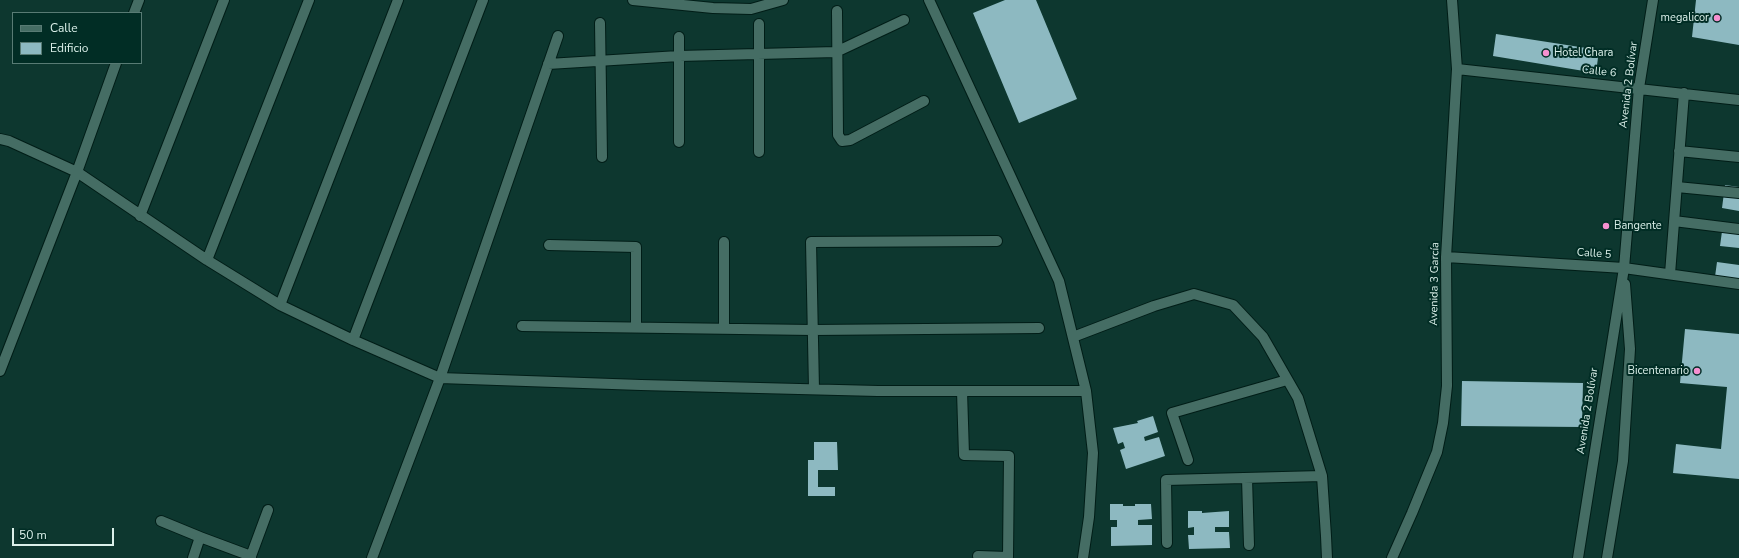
<!DOCTYPE html>
<meta charset="utf-8">
<style>
body{margin:0}
#map{position:relative;width:1739px;height:558px;overflow:hidden;background:#0d372f;font-family:"Nunito Sans",sans-serif}
canvas{display:block}
.legend{position:absolute;left:12px;top:12px;width:130px;height:52px;box-sizing:border-box;background:#012d25;border:1px solid #587b74;margin:0;padding:5px 7px;list-style:none;font-size:12px;color:#dbf0ea}
.legend li{display:flex;align-items:center;gap:8px;height:20px}
.legend b{width:20px;border:1px solid #587b74}
.scale{position:absolute;left:12px;top:528px;width:102px;height:18px;box-sizing:border-box;border:2px solid #dbf0ea;border-top:0;padding-left:5px;font-size:12px;line-height:14px;white-space:nowrap;color:#dbf0ea;-webkit-text-stroke:3px #012d25;paint-order:stroke}
</style>
<div id="map">
<canvas width="1739" height="558"></canvas>
<ul class="legend">
<li><b style="height:5px;background:#456d64"></b>Calle</li>
<li><b style="height:11px;background:#8db9c1"></b>Edificio</li>
</ul>
<div class="scale">50 m</div>
</div>
<script>
const c = document.querySelector('canvas').getContext('2d');
c.lineJoin = 'round';
function fillPath(path, color) {
  c.fillStyle = color;
  c.fill(path, 'evenodd');
}
function strokePath(path, color, width, dash) {
  c.strokeStyle = color;
  c.lineWidth = width;
  c.lineCap = dash ? 'butt' : 'round';
  c.setLineDash(dash || []);
  c.stroke(path);
}
function drawText(font, color, halo, rows, align = 'center') {
  c.font = font + ' "Nunito Sans",sans-serif';
  c.lineWidth = 4;
  c.setLineDash([]);
  c.textBaseline = 'middle';
  c.strokeStyle = halo;
  c.fillStyle = color;
  for (const [text, x, y, turn = 0] of rows) {
    c.save();
    c.translate(x, y);
    c.rotate((+turn || 0) * Math.PI / 180);
    c.textAlign = isNaN(turn) ? turn : align;
    if (halo) c.strokeText(text, 0, 0);
    c.fillText(text, 0, 0);
    c.restore();
  }
}
fillPath(new Path2D(`
 M 1005,0 L 1036,0 L 1077,99 L 1019,123 L 973,13 Z
 M 1696,0 L 1739,0 L 1739,45 L 1692,37 Z
 M 1496,34 L 1599,50 L 1596,73 L 1493,56 Z
 M 1725,185 L 1739,187 L 1739,211 L 1722,208 Z
 M 1723,224 L 1739,226 L 1739,248 L 1720,246 Z
 M 1717,262 L 1739,265 L 1739,287 L 1714,284 Z
 M 1685,329 L 1739,334 L 1739,479 L 1673,473 L 1676,444 L 1721,449 L 1727,387 L 1680,383 Z
 M 1462,381 L 1583,383 L 1582,427 L 1461,426 Z
 M 1153,416 L 1158,432 L 1144,437 L 1145,441 L 1159,437 L 1165,456 L 1126,469 L 1120,450 L 1125,448 L 1123,442 L 1118,444 L 1113,428 L 1138,423 L 1137,421 Z
 M 814,442 L 837,442 L 838,470 L 818,470 L 818,487 L 835,487 L 835,496 L 808,496 L 808,460 L 814,460 Z
 M 1110,504 L 1123,504 L 1123,506 L 1135,506 L 1135,504 L 1151,504 L 1152,519 L 1138,520 L 1138,525 L 1152,525 L 1152,545 L 1111,546 L 1111,527 L 1117,527 L 1117,520 L 1110,520 Z
 M 1188,511 L 1202,511 L 1202,513 L 1229,511 L 1229,527 L 1215,527 L 1215,532 L 1229,532 L 1230,548 L 1189,549 L 1188,535 L 1194,535 L 1194,527 L 1188,528 Z`), '#8db9c1');
const minor = new Path2D(`
 M 633,0 L 713,8 L 751,9 L 783,0
 M 929,0 L 1059,281 L 1086,391 L 1093,453 L 1089,517 L 1083,558
 M 837,11 L 838,135 L 842,141 L 850,140 L 924,101
 M 134,13 L 139,0
 M 600,23 L 602,157
 M 759,24 L 759,152
 M 548,64 L 679,56 L 836,52 L 904,20
 M 1457,69 L 1739,100
 M 0,139 L 9,141 L 77,172 L 207,260 L 280,305 L 353,340 L 440,378 L 641,385 L 878,391 L 1086,391
 M 679,142 L 679,37
 M 1679,151 L 1739,157
 M 1677,187 L 1739,193
 M 140,216 L 224,0
 M 1674,221 L 1739,229
 M 724,242 L 724,328
 M 549,245 L 636,247 L 636,327
 M 1446,257 L 1624,268 L 1739,284
 M 207,260 L 309,0
 M 1670,274 L 1684,93
 M 280,305 L 398,0
 M 522,326 L 813,330 L 1039,328
 M 1073,337 L 1154,306 L 1194,294 L 1233,305 L 1263,337 L 1298,398 L 1322,476 L 1326,536 L 1327,558
 M 353,340 L 483,0
 M 0,371 L 77,172 L 116,63
 M 814,389 L 811,242 L 997,241
 M 962,391 L 964,455 L 1009,456 L 1008,557 L 978,556
 M 1188,460 L 1172,413 L 1287,380
 M 1247,478 L 1249,545
 M 161,521 L 200,537
 M 1167,543 L 1166,480 L 1322,476
 M 251,556 L 268,510
 M 193,558 L 200,537 L 251,556 L 251,558
 M 372,558 L 440,378 L 558,36
 M 1392,558 L 1412,513 L 1437,452 L 1443,423 L 1447,386 L 1446,257 L 1457,69 L 1452,0
 M 1578,558 L 1624,268 L 1639,88 L 1653,0
 M 1607,558 L 1623,461 L 1630,349 L 1625,284`);
strokePath(minor, '#001d17', 12);
strokePath(minor, '#456d64', 10);
for (const [x, y, r, color] of [
 [1717,18,4,"#f690d0"],
 [1546,53,4,"#f690d0"],
 [1606,226,4,"#f690d0"],
 [1697,371,4,"#f690d0"]
]) {
  const dot = new Path2D();
  dot.arc(x, y, r, 0, 2 * Math.PI);
  c.fillStyle = color;
  c.fill(dot);
  strokePath(dot, '#012d25', 1.5);
}
drawText('11px', '#dbf0ea', '#012d25', [
 ["megalicor",1709,18],
 ["Hotel Chara",1554,53,"left"],
 ["Bangente",1614,226,"left"],
 ["Bicentenario",1689,371]
], 'right');
drawText('11px', '#dbf0ea', '#012d25', [
 ["Calle 6",1599,72,6],
 ["Avenida 2 Bolívar",1629,85,-83],
 ["Calle 5",1594,254,4],
 ["Avenida 3 García",1435,284,-89],
 ["Avenida 2 Bolívar",1588,411,-81]
]);
</script>
